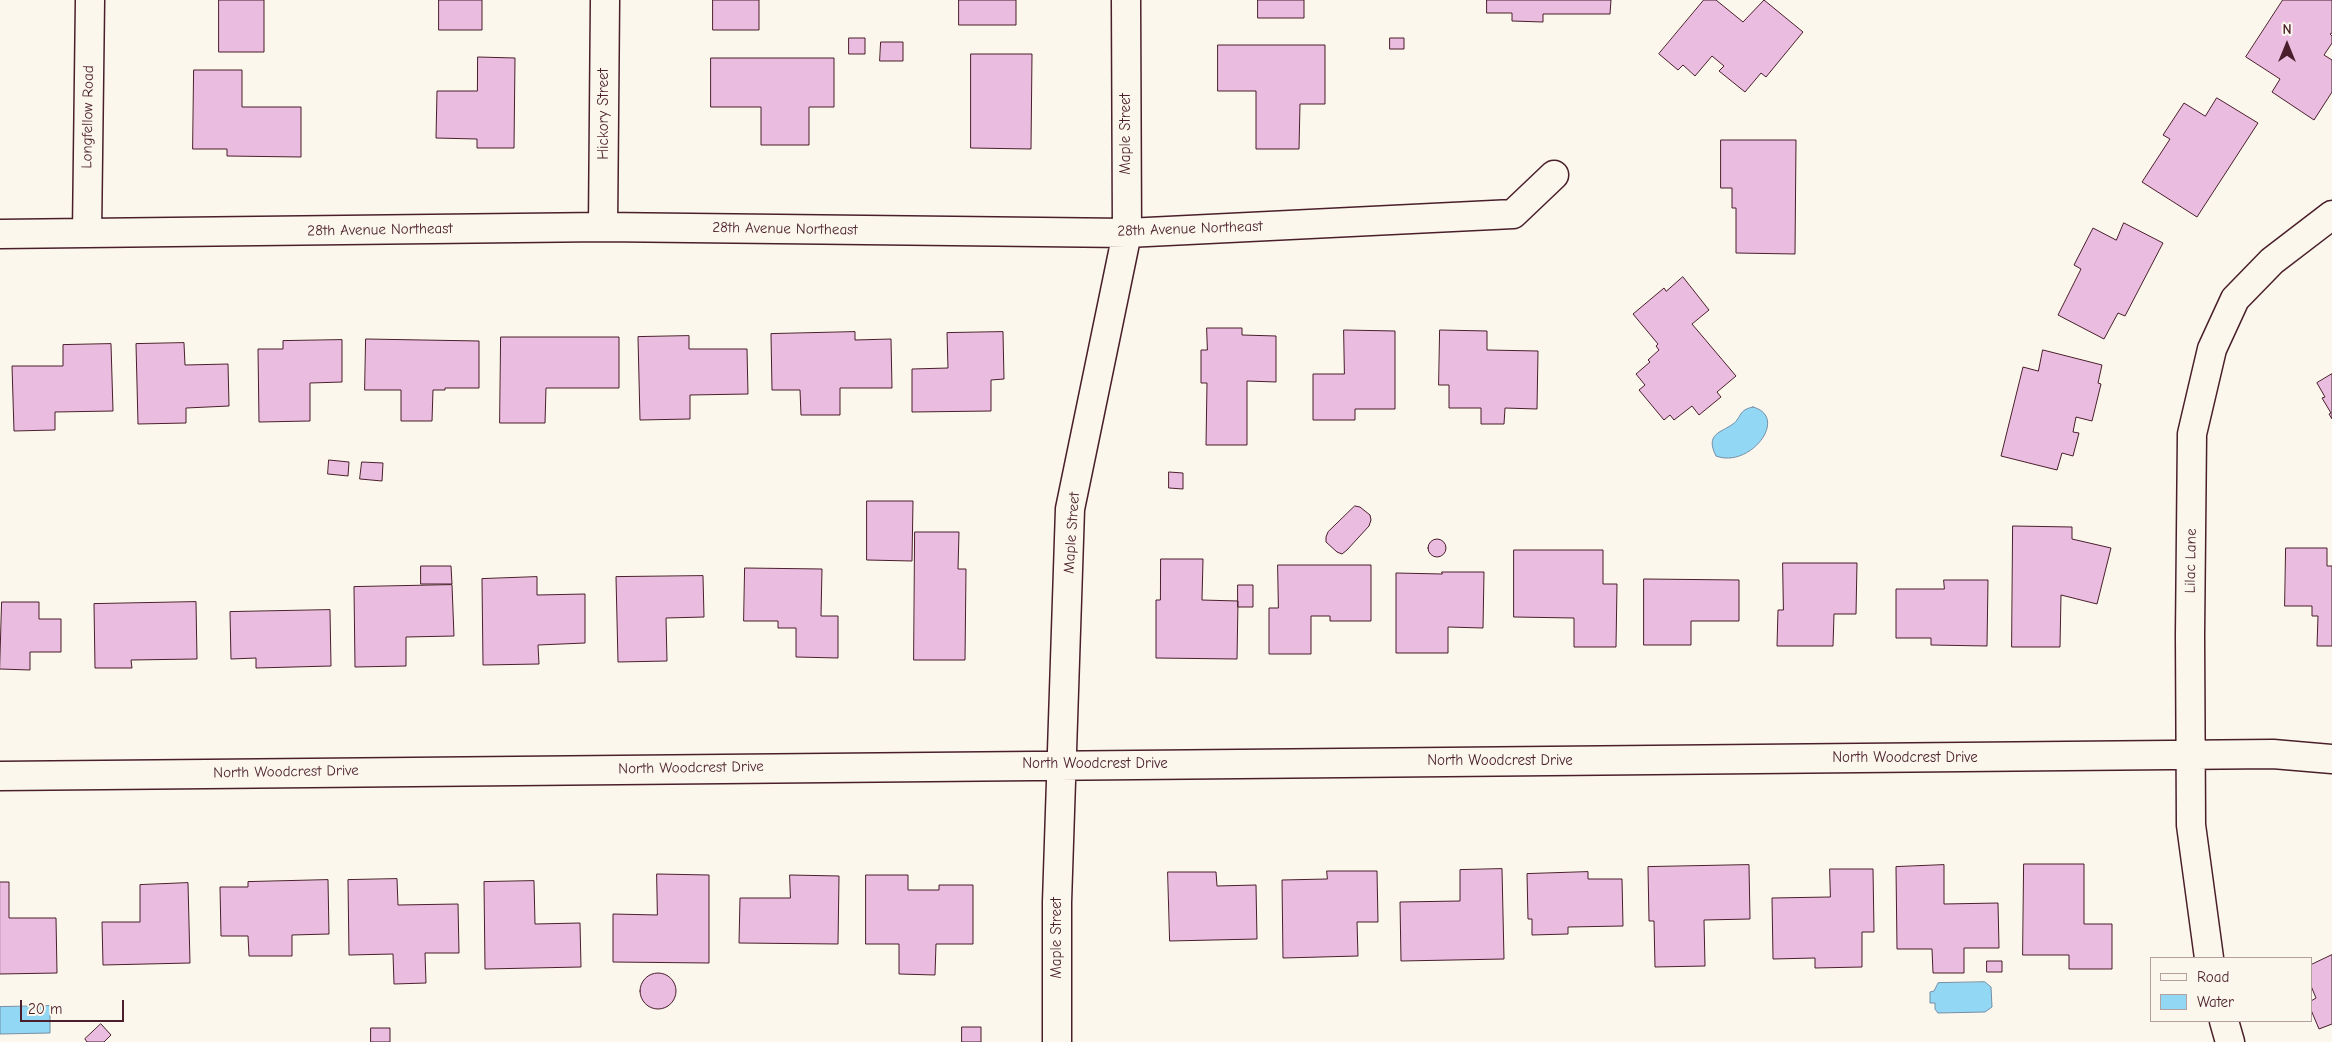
<!DOCTYPE html>
<style>
body{margin:0}
#map{position:relative;width:2332px;height:1042px;overflow:hidden;background:#fbf7ec;font-family:"Comic Neue",sans-serif}
canvas{display:block}
.legend{position:absolute;left:2150px;top:957px;width:162px;height:65px;box-sizing:border-box;background:#fbf7ec;border:1px solid #b4a19f;margin:0;padding:6px 9px;list-style:none;font-size:15px;color:#4a1f2b}
.legend li{display:flex;align-items:center;gap:10px;height:25px}
.legend b{width:25px;border:1px solid #b4a19f}
.north{position:absolute;left:2262px;top:20px;width:50px;height:50px;-webkit-text-stroke:4px #fbf7ec;paint-order:stroke;rotate:0deg;font-size:14px;font-weight:700;line-height:20px;text-align:center;color:#4a1f2b}
.north::after{content:'';display:block;margin:auto;width:18px;height:22px;background:#4a1f2b;clip-path:polygon(50% 0,100% 100%,50% 72%,0 100%)}
.scale{position:absolute;left:20px;top:1000px;width:104px;height:22px;box-sizing:border-box;border:2px solid #4a1f2b;border-top:0;padding-left:6px;font-size:15px;line-height:18px;white-space:nowrap;color:#4a1f2b;-webkit-text-stroke:4px #fbf7ec;paint-order:stroke}
</style>
<div id="map">
<canvas width="2332" height="1042"></canvas>
<ul class="legend">
<li><b style="height:6px;background:#fbf7ec"></b>Road</li>
<li><b style="height:14px;background:#92d8f4"></b>Water</li>
</ul>
<div class="north">N</div>
<div class="scale">20 m</div>
</div>
<script>
const c = document.querySelector('canvas').getContext('2d');
c.lineJoin = 'round';
function fillPath(path, color) {
  c.fillStyle = color;
  c.fill(path, 'evenodd');
}
function strokePath(path, color, width, dash) {
  c.strokeStyle = color;
  c.lineWidth = width;
  c.lineCap = dash ? 'butt' : 'round';
  c.setLineDash(dash || []);
  c.stroke(path);
}
function drawText(font, color, halo, rows, align = 'center') {
  c.font = font + ' "Comic Neue",sans-serif';
  c.lineWidth = 4.5;
  c.setLineDash([]);
  c.textBaseline = 'middle';
  c.strokeStyle = halo;
  c.fillStyle = color;
  for (const [text, x, y, turn = 0] of rows) {
    c.save();
    c.translate(x, y);
    c.rotate((+turn || 0) * Math.PI / 180);
    c.textAlign = isNaN(turn) ? turn : align;
    if (halo) c.strokeText(text, 0, 0);
    c.fillText(text, 0, 0);
    c.restore();
  }
}
const water = new Path2D(`
 M 1753,407 C 1790,417 1750,469 1716,456 C 1705,434 1720,433 1733,424 C 1742,417 1738,410 1753,407 Z
 M 1985,982 L 1991,987 L 1992,1007 L 1985,1012 L 1938,1013 L 1935,1009 L 1935,1003 L 1930,1003 L 1930,992 L 1934,991 L 1938,983 Z
 M 50,1006 L 50,1033 L 0,1034 L 0,1007 Z`);
fillPath(water, '#92d8f4');
strokePath(water, '#758ea4', 1);
const building = new Path2D(`
 M 219,0 L 264,0 L 264,52 L 219,52 Z
 M 439,0 L 482,0 L 482,30 L 439,30 Z
 M 713,0 L 759,0 L 759,30 L 713,30 Z
 M 959,0 L 1016,0 L 1016,25 L 959,25 Z
 M 1258,0 L 1304,0 L 1304,18 L 1258,18 Z
 M 1487,0 L 1611,0 L 1610,14 L 1543,14 L 1543,22 L 1512,21 L 1512,13 L 1487,13 Z
 M 1704,0 L 1716,0 L 1743,22 L 1764,0 L 1803,32 L 1766,77 L 1761,73 L 1745,92 L 1719,71 L 1724,66 L 1712,56 L 1695,76 L 1683,65 L 1678,70 L 1659,54 Z
 M 2283,0 L 2332,0 L 2332,33 L 2330,34 L 2332,36 L 2332,43 L 2324,55 L 2332,60 L 2332,92 L 2314,120 L 2272,92 L 2280,79 L 2246,57 Z
 M 849,38 L 865,38 L 865,54 L 849,54 Z
 M 1390,38 L 1404,38 L 1404,49 L 1390,49 Z
 M 881,42 L 903,42 L 903,61 L 880,61 Z
 M 1218,45 L 1325,45 L 1325,104 L 1300,104 L 1299,149 L 1256,149 L 1256,91 L 1218,91 Z
 M 971,54 L 1032,54 L 1031,149 L 971,148 Z
 M 478,57 L 515,58 L 514,148 L 477,148 L 477,139 L 436,138 L 437,91 L 477,91 Z
 M 711,58 L 834,58 L 834,107 L 809,107 L 809,145 L 761,145 L 761,107 L 711,107 Z
 M 194,70 L 242,70 L 242,107 L 301,107 L 301,157 L 227,156 L 227,149 L 193,149 Z
 M 2217,98 L 2258,123 L 2197,217 L 2142,182 L 2170,139 L 2163,135 L 2184,103 L 2205,116 Z
 M 1721,140 L 1796,140 L 1795,254 L 1736,253 L 1736,208 L 1732,208 L 1732,188 L 1721,188 Z
 M 2124,223 L 2163,243 L 2125,316 L 2118,313 L 2104,339 L 2058,315 L 2081,269 L 2074,265 L 2093,228 L 2116,240 Z
 M 1683,277 L 1709,310 L 1692,324 L 1736,376 L 1717,392 L 1721,397 L 1699,415 L 1692,406 L 1674,420 L 1670,415 L 1664,420 L 1639,390 L 1645,385 L 1636,374 L 1650,362 L 1648,360 L 1659,350 L 1656,346 L 1658,344 L 1633,314 L 1664,288 L 1666,291 Z
 M 1207,328 L 1242,328 L 1242,335 L 1276,336 L 1276,382 L 1247,381 L 1247,445 L 1206,445 L 1207,383 L 1201,383 L 1201,350 L 1207,350 Z
 M 1344,330 L 1395,331 L 1395,409 L 1355,409 L 1355,420 L 1313,420 L 1313,374 L 1344,374 Z
 M 1440,330 L 1487,331 L 1487,350 L 1538,351 L 1537,409 L 1505,408 L 1504,424 L 1481,424 L 1481,408 L 1449,408 L 1449,385 L 1439,385 Z
 M 855,332 L 855,340 L 891,339 L 892,388 L 840,388 L 840,415 L 801,415 L 800,390 L 772,390 L 771,334 Z
 M 1003,332 L 1004,379 L 991,380 L 991,411 L 912,412 L 912,369 L 948,368 L 947,333 Z
 M 689,336 L 689,349 L 747,349 L 748,394 L 690,395 L 690,419 L 640,420 L 638,337 Z
 M 501,337 L 619,337 L 619,388 L 546,388 L 545,423 L 500,423 Z
 M 366,339 L 479,341 L 479,388 L 445,388 L 445,390 L 433,390 L 432,421 L 401,421 L 401,390 L 365,390 Z
 M 342,340 L 342,382 L 310,383 L 310,421 L 259,422 L 258,349 L 283,349 L 283,341 Z
 M 184,343 L 185,365 L 228,364 L 229,406 L 186,408 L 186,423 L 138,424 L 136,344 Z
 M 111,344 L 113,411 L 55,412 L 55,430 L 14,431 L 12,366 L 63,366 L 63,345 Z
 M 2043,350 L 2102,365 L 2098,383 L 2101,384 L 2092,421 L 2076,417 L 2073,432 L 2079,433 L 2073,456 L 2062,453 L 2057,470 L 2001,456 L 2023,367 L 2038,371 Z
 M 2332,374 L 2332,419 L 2329,414 L 2331,413 L 2322,398 L 2325,397 L 2317,383 Z
 M 329,460 L 349,462 L 348,476 L 328,474 Z
 M 362,462 L 383,463 L 382,481 L 360,479 Z
 M 1169,472 L 1183,473 L 1183,489 L 1169,488 Z
 M 867,501 L 913,501 L 912,561 L 867,560 Z
 M 1355,506 L 1360,507 L 1370,515 L 1371,520 L 1369,526 L 1347,550 L 1342,554 L 1337,552 L 1326,542 L 1326,537 L 1328,532 Z
 M 2013,526 L 2072,527 L 2072,539 L 2111,548 L 2097,604 L 2061,595 L 2060,647 L 2012,647 Z
 M 915,532 L 959,532 L 958,569 L 966,569 L 965,660 L 914,660 Z
 M1428 548a9 9 0 1 1 18 0a9 9 0 1 1-18 0Z
 M 2286,548 L 2327,548 L 2327,566 L 2332,566 L 2332,646 L 2317,646 L 2318,616 L 2312,616 L 2312,606 L 2285,606 Z
 M 1514,550 L 1603,550 L 1603,584 L 1617,584 L 1616,647 L 1574,647 L 1574,618 L 1514,617 Z
 M 1161,559 L 1203,559 L 1202,600 L 1238,601 L 1237,659 L 1156,658 L 1156,600 L 1160,600 Z
 M 1783,563 L 1857,563 L 1856,614 L 1834,614 L 1833,646 L 1777,646 L 1778,610 L 1783,610 Z
 M 1278,565 L 1371,565 L 1371,621 L 1330,621 L 1330,616 L 1311,616 L 1311,654 L 1269,654 L 1269,608 L 1278,608 Z
 M 421,566 L 451,566 L 452,584 L 421,584 Z
 M 745,568 L 822,569 L 821,616 L 838,616 L 838,658 L 796,657 L 796,628 L 778,628 L 778,621 L 744,621 Z
 M 1442,572 L 1484,572 L 1483,628 L 1448,627 L 1448,653 L 1396,653 L 1396,573 L 1442,574 Z
 M 703,576 L 704,617 L 666,618 L 667,661 L 618,662 L 616,577 Z
 M 537,577 L 537,595 L 585,594 L 585,643 L 538,645 L 539,664 L 483,665 L 482,579 Z
 M 1644,579 L 1739,580 L 1739,621 L 1691,621 L 1691,645 L 1644,645 Z
 M 1944,580 L 1988,580 L 1987,646 L 1931,645 L 1931,638 L 1896,638 L 1896,589 L 1944,589 Z
 M 452,585 L 454,636 L 406,637 L 406,666 L 355,667 L 354,587 Z
 M 1238,585 L 1253,585 L 1253,607 L 1238,607 Z
 M 2,602 L 39,602 L 39,619 L 61,619 L 61,652 L 30,652 L 30,670 L 0,669 Z
 M 196,602 L 197,659 L 131,660 L 132,668 L 95,668 L 94,604 Z
 M 330,610 L 331,666 L 256,668 L 256,658 L 231,659 L 230,612 Z
 M 2024,864 L 2084,864 L 2084,924 L 2112,924 L 2112,969 L 2069,969 L 2069,955 L 2023,955 Z
 M 1749,865 L 1750,919 L 1704,920 L 1705,966 L 1655,967 L 1654,921 L 1649,921 L 1648,867 Z
 M 1944,865 L 1944,904 L 1998,903 L 1999,948 L 1964,948 L 1964,973 L 1933,973 L 1932,949 L 1897,949 L 1896,867 Z
 M 1502,869 L 1504,959 L 1401,961 L 1400,902 L 1460,901 L 1460,870 Z
 M 1830,869 L 1873,869 L 1874,932 L 1862,932 L 1862,967 L 1815,968 L 1815,958 L 1773,959 L 1772,898 L 1830,897 Z
 M 1327,871 L 1377,871 L 1378,922 L 1357,922 L 1358,956 L 1283,958 L 1282,880 L 1327,879 Z
 M 1168,872 L 1216,872 L 1217,886 L 1256,885 L 1257,939 L 1170,941 Z
 M 1588,872 L 1588,879 L 1622,879 L 1623,926 L 1568,927 L 1568,934 L 1532,935 L 1532,919 L 1528,919 L 1527,874 Z
 M 657,874 L 709,875 L 709,963 L 613,962 L 613,914 L 657,915 Z
 M 790,875 L 839,876 L 838,944 L 739,943 L 740,898 L 790,898 Z
 M 866,875 L 908,875 L 908,890 L 939,890 L 939,885 L 973,885 L 973,944 L 936,944 L 935,975 L 899,974 L 899,944 L 866,944 Z
 M 397,879 L 398,905 L 458,904 L 459,953 L 425,953 L 426,983 L 394,984 L 393,954 L 349,955 L 348,880 Z
 M 328,880 L 329,934 L 292,935 L 292,956 L 249,956 L 248,936 L 221,936 L 220,887 L 248,887 L 248,882 Z
 M 534,881 L 535,924 L 580,923 L 581,967 L 485,969 L 484,882 Z
 M 0,882 L 9,882 L 9,918 L 56,918 L 57,973 L 0,974 Z
 M 188,883 L 190,963 L 103,965 L 102,922 L 140,922 L 140,885 Z
 M 2332,955 L 2332,1024 L 2319,1029 L 2311,1010 L 2311,1001 L 2316,998 L 2311,986 L 2311,965 Z
 M 1987,961 L 2002,961 L 2002,972 L 1987,972 Z
 M640 991a18 18 0 1 1 36 0a18 18 0 1 1-36 0Z
 M 101,1024 L 111,1035 L 104,1042 L 87,1042 L 85,1039 Z
 M 962,1027 L 981,1027 L 981,1042 L 962,1042 Z
 M 371,1028 L 390,1028 L 390,1042 L 371,1042 Z`);
fillPath(building, '#e9bce0');
strokePath(building, '#4a1f2b', 1);
const street = new Path2D(`
 M 603,227 L 605,0
 M 87,233 L 90,0
 M 0,234 L 603,227 L 1127,233 L 1513,214 L 1554,175
 M 0,776 L 2273,754 L 2332,759
 M 2209,958 L 2191,825 L 2190,635 L 2192,434 L 2212,349 L 2235,299 L 2272,261 L 2332,215
 M 2224,1021 L 2230,1042
 M 1057,1042 L 1057,902 L 1070,509 L 1127,233 L 1126,0`);
strokePath(street, '#4a1f2b', 31);
strokePath(street, '#fbf7ec', 28);
drawText('15px', '#4a1f2b', '#fbf7ec', [
 ["Hickory Street",604,114,-90],
 ["Longfellow Road",88,117,-89],
 ["Maple Street",1126,134,-90],
 ["28th Avenue Northeast",785,229,1],
 ["28th Avenue Northeast",1190,229,-2],
 ["28th Avenue Northeast",380,230,-1],
 ["Maple Street",1072,533,-86],
 ["Lilac Lane",2191,561,-89],
 ["North Woodcrest Drive",1905,758],
 ["North Woodcrest Drive",1500,761],
 ["North Woodcrest Drive",1095,764],
 ["North Woodcrest Drive",691,768,-1],
 ["North Woodcrest Drive",286,772,-1],
 ["Maple Street",1057,938,-90]
]);
</script>
